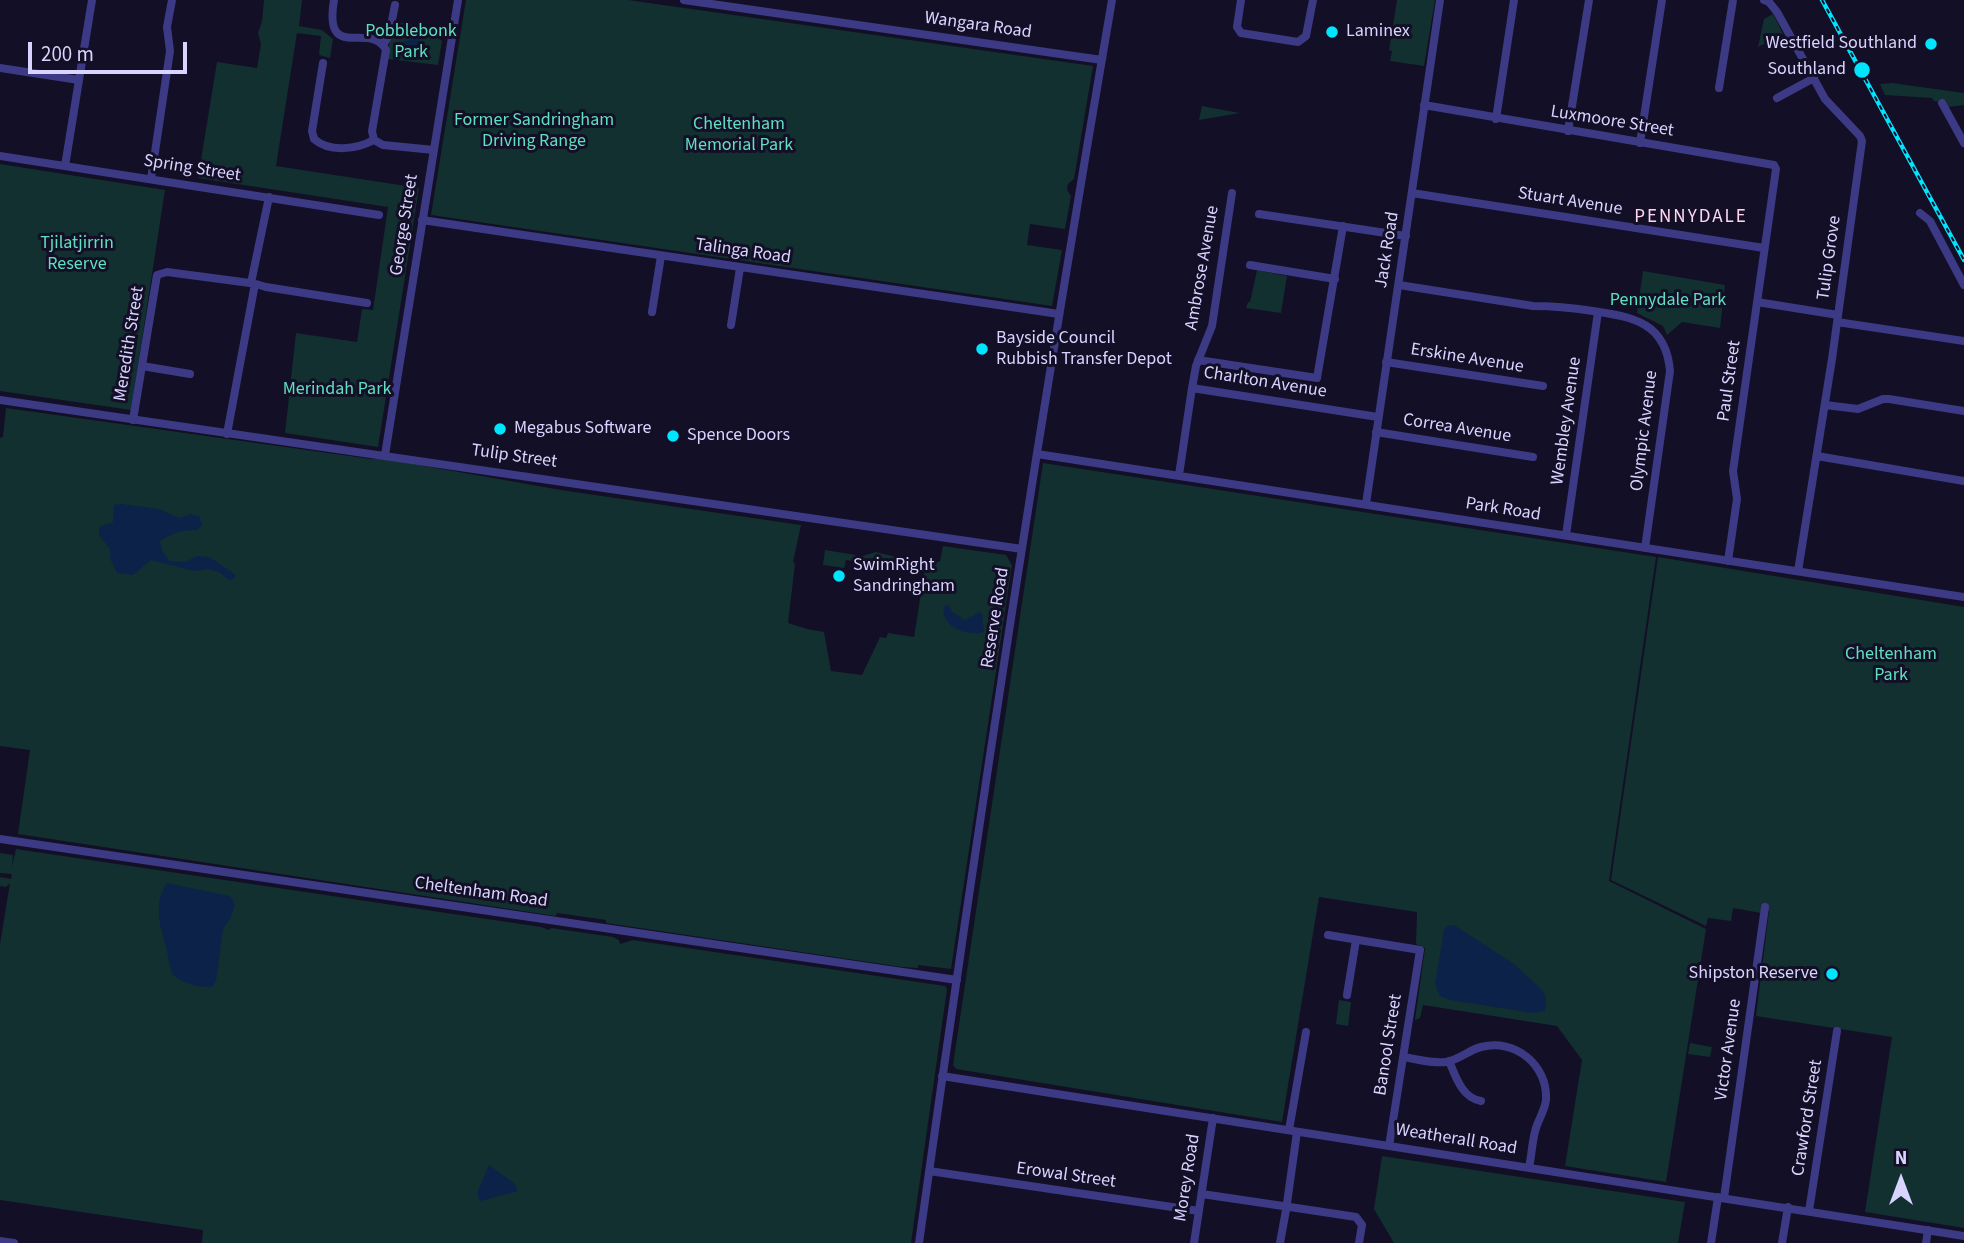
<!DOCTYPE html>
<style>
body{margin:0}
#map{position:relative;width:1964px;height:1243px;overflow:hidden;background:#130f26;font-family:"Source Sans 3",sans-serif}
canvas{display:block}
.north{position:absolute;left:1866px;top:1145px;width:70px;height:70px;-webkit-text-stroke:5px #130f26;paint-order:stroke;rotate:0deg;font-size:19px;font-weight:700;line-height:28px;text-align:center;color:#d9d4ff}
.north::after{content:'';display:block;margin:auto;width:24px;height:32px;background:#d9d4ff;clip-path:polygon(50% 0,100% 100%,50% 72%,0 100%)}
.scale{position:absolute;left:28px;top:42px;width:159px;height:32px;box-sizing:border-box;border:4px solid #d9d4ff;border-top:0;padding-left:9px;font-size:21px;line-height:24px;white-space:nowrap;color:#d9d4ff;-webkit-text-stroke:5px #130f26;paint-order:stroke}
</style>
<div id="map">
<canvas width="1964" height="1243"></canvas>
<div class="north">N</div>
<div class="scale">200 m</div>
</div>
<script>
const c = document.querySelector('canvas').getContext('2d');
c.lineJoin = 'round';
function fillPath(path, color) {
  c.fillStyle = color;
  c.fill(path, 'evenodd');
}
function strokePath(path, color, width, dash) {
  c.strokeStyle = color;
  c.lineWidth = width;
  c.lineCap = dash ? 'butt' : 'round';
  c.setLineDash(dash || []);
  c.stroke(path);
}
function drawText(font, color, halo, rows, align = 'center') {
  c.font = font + ' "Source Sans 3",sans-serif';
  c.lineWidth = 6;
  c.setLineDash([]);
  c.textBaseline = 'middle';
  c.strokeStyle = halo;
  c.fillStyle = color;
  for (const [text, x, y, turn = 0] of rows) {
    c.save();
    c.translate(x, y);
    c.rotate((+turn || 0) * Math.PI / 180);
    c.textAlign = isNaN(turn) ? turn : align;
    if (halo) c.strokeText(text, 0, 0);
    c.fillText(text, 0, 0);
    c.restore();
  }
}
fillPath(new Path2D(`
 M 264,0 L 302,0 L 299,26 L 322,30 L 333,39 L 330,58 L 319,55 L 321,36 L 297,33 L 276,166 L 419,188 L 378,447 L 285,433 L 296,333 L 357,342 L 362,309 L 373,310 L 388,207 L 198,178 L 217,62 L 257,68 L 261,44 L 258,33 L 262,21 Z
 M 466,0 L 628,0 L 1093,66 L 1074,179 L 1068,184 L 1067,190 L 1071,196 L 1065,229 L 1030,224 L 1027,245 L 1062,250 L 1052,306 L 431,215 Z
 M 1397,0 L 1435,0 L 1424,66 L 1390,61 L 1392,51 L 1389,50 Z
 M 1773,14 L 1783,34 L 1758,47 L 1764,19 Z
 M 396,22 L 423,26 L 442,41 L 438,65 L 388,59 L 389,41 Z
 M 1892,83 L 1964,93 L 1964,105 L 1948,107 L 1945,103 L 1934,101 L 1932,98 L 1885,95 L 1880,84 Z
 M 1202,106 L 1240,113 L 1199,120 Z
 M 0,164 L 165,190 L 131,410 L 0,391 Z
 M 1257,270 L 1287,276 L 1281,313 L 1246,308 L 1248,302 L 1250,302 Z
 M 1643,271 L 1725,285 L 1720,328 L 1682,322 L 1667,335 L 1663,326 L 1637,313 Z
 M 6,408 L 371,459 L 385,459 L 561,490 L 801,525 L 793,562 L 795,564 L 788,623 L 807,629 L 824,632 L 831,671 L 862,675 L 880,637 L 886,638 L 888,633 L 914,637 L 924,574 L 923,566 L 900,563 L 900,567 L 895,567 L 895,563 L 887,563 L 885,572 L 863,568 L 863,571 L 860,570 L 860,568 L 854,567 L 852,561 L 846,560 L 844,568 L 823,565 L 825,550 L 862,556 L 876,552 L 930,565 L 940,561 L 943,546 L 1006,555 L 1012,565 L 951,969 L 918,965 L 918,968 L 902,967 L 606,923 L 606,920 L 557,913 L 556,916 L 18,834 L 30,750 L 0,746 L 0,438 L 3,437 Z
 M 1043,463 L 1656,557 L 1609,881 L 1706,929 L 1666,1182 L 1565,1166 L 1582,1060 L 1557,1026 L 1423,1005 L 1420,1018 L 1415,1020 L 1425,948 L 1416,944 L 1417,912 L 1319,897 L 1282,1122 L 956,1069 L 953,1065 Z
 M 1658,557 L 1964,607 L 1964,1228 L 1865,1212 L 1892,1037 L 1756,1016 L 1769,911 L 1761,913 L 1733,908 L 1731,921 L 1708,918 L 1706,926 L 1611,880 Z
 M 16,849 L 541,927 L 549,930 L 551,928 L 613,937 L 619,940 L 620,944 L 633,940 L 945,986 L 947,989 L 911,1243 L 202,1243 L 203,1230 L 0,1200 L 0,944 L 10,883 L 6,887 L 0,886 L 0,877 L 11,879 L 12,874 L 0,873 L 0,853 L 13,855 L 12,867 Z
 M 1339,1000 L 1351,1002 L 1348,1026 L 1336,1024 Z
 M 1690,1043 L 1712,1047 L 1710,1057 L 1688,1054 Z
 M 1382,1156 L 1685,1202 L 1678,1243 L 1394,1243 L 1374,1209 Z`), '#12302f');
fillPath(new Path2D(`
 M 420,32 L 421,35 L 417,46 L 430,55 L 430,59 L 400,55 L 399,50 L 403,42 L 410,40 Z
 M 121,504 L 159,509 L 179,518 L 191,514 L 200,517 L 202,525 L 197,530 C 182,530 172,533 160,541 L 162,551 L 170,561 L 185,562 L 197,556 L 209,557 L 232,572 L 236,576 L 230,581 L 219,572 L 208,569 L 194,571 L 151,560 L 133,575 L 117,573 L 110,558 L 110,549 L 99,535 L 99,527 L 113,522 L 114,505 Z
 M 949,605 L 952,612 L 965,620 L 979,612 L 982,614 L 984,632 C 967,637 939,626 944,606 Z
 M 167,883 L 230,896 L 235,905 L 231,917 L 223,929 L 216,981 L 212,987 C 201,988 178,983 172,973 C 169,967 169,958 167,951 C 161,927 152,906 167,883 Z
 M 1454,925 L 1514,964 L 1541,989 L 1546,997 L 1545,1011 L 1533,1013 L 1450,1000 L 1440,996 L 1435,984 L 1444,930 L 1447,926 Z
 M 489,1165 L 514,1183 L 518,1191 L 480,1201 L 477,1193 Z`), '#0c2248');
strokePath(new Path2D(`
 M 334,0 C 323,64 371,20 386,50 L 372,131 L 374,140 L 383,145 L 434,150
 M 684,0 L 1102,60
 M 1241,0 L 1237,27 L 1241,33 L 1298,42 L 1306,36 L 1313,0
 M 1764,0 L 1769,2 L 1777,12 L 1825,99 L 1860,136 L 1862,141 L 1832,359 L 1798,571
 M 383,45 L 389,35 L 395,5
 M 323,63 L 312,131 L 314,139 C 330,153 357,149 374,140
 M 0,68 L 79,80
 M 1719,88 L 1733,0
 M 1777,98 L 1814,78
 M 1942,103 L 1964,143
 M 1424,105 L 1774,165 L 1776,169 L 1733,471 L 1737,499 L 1728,561
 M 1496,119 L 1514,0
 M 1568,131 L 1589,0
 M 1640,143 L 1662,0
 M 0,156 L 379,215
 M 65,166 L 92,0
 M 151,179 L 170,51 L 167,27 L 172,0
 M 1412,193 L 1764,248
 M 1920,213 L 1930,221 L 1964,285
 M 1259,214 L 1406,236
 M 422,220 L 1059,314
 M 1250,265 L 1335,279
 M 251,283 L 269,197
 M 256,284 L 266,287 L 367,303
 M 1399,285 L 1533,306 C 1553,306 1573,308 1593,311 C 1634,317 1666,323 1670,371 L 1645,548
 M 1757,302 L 1838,315
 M 652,312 L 661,256
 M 1837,322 L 1964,341
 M 731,325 L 740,268
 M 1198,360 L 1317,378 L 1343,226
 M 1386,362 L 1543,386
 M 142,366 L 190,374
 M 1192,388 L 1196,366 L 1212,326 L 1232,193
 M 0,400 C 341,450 682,498 1022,549
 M 1825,405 L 1858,409 L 1883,399 L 1889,399 L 1964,411
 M 133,420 L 157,275 L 167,272 L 250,283
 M 1376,432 L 1533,457
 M 227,434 L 254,289
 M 1037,454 L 1964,597
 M 385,455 L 458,0
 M 1817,456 L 1964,481
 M 1179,475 L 1192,388 L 1378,417
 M 1366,504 L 1440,0
 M 1566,535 L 1598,312
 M 0,839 L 957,980
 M 1328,935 L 1420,950 L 1389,1146
 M 1347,995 L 1356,940
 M 1403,1057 C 1417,1059 1433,1064 1446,1062 C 1459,1060 1469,1050 1481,1047 C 1515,1038 1548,1065 1546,1100 C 1545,1109 1540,1117 1537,1125 C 1532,1138 1532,1154 1529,1168
 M 1449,1061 C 1456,1077 1462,1098 1481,1101
 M 942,1076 L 1964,1236
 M 1289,1130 L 1306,1032
 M 929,1171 L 1199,1211
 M 1202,1194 L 1283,1206
 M 1724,1198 L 1765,907
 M 1287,1203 L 1297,1132
 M 1290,1207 L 1356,1217 L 1362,1225 L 1359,1243
 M 1809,1211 L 1837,1031
 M 0,1241 L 14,1243
 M 919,1243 C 977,828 1041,413 1112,0
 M 1194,1243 L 1213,1118
 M 1280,1243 L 1286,1210
 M 1711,1243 L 1718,1197
 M 1782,1243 L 1788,1207
 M 1926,1243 L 1928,1230`), '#3d3a85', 8);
const rail = new Path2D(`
 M 1822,0 L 1964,260`);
strokePath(rail, '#00e5ff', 4.5);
strokePath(rail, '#130f26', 2, [5]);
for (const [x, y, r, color] of [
 [1332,32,7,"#00e5ff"],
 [1931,44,7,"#00e5ff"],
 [1862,70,9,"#00e5ff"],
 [982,349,7,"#00e5ff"],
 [500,429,7,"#00e5ff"],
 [673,436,7,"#00e5ff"],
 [839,576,7,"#00e5ff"],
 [1832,974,7,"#00e5ff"]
]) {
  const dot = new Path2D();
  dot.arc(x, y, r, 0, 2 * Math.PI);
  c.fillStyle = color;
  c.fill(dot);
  strokePath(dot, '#130f26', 2.5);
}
drawText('18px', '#d9d4ff', '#130f26', [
 ["Wangara Road",978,26,8],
 ["Luxmoore Street",1612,122,9],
 ["Spring Street",192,169,9],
 ["Stuart Avenue",1570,202,9],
 ["George Street",405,225,-81],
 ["Jack Road",1388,250,-81],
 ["Talinga Road",743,252,8],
 ["Tulip Grove",1830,258,-82],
 ["Ambrose Avenue",1203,268,-80],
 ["Meredith Street",130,344,-81],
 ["Erskine Avenue",1467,359,9],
 ["Paul Street",1730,381,-82],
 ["Charlton Avenue",1265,383,9],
 ["Wembley Avenue",1567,421,-82],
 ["Correa Avenue",1457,429,9],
 ["Olympic Avenue",1645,431,-83],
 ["Tulip Street",514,457,8],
 ["Park Road",1503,510,9],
 ["Reserve Road",996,618,-81],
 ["Cheltenham Road",481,893,8],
 ["Banool Street",1389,1045,-81],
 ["Victor Avenue",1729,1050,-82],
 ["Crawford Street",1808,1118,-81],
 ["Weatherall Road",1456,1140,9],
 ["Erowal Street",1066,1176,8],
 ["Morey Road",1188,1178,-81]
]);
drawText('18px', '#5fe0c0', '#130f26', [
 ["Pobblebonk",411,32],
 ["Park",411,53],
 ["Former Sandringham",534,121],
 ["Driving Range",534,142],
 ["Cheltenham",739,125],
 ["Memorial Park",739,146],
 ["Tjilatjirrin",77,244],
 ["Reserve",77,265],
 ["Pennydale Park",1668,301],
 ["Merindah Park",337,390],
 ["Cheltenham",1891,655],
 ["Park",1891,676]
]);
drawText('18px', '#d9d4ff', '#130f26', [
 ["Laminex",1346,32],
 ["Westfield Southland",1917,44,"right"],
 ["Southland",1846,70,"right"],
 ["Bayside Council",996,339],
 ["Rubbish Transfer Depot",996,360],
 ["Megabus Software",514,429],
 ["Spence Doors",687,436],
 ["SwimRight",853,566],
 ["Sandringham",853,587],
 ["Shipston Reserve",1818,974,"right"]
], 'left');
c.letterSpacing = '2px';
drawText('19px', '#ffd6f0', '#130f26', [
 ["PENNYDALE",1691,218]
]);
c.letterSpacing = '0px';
</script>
